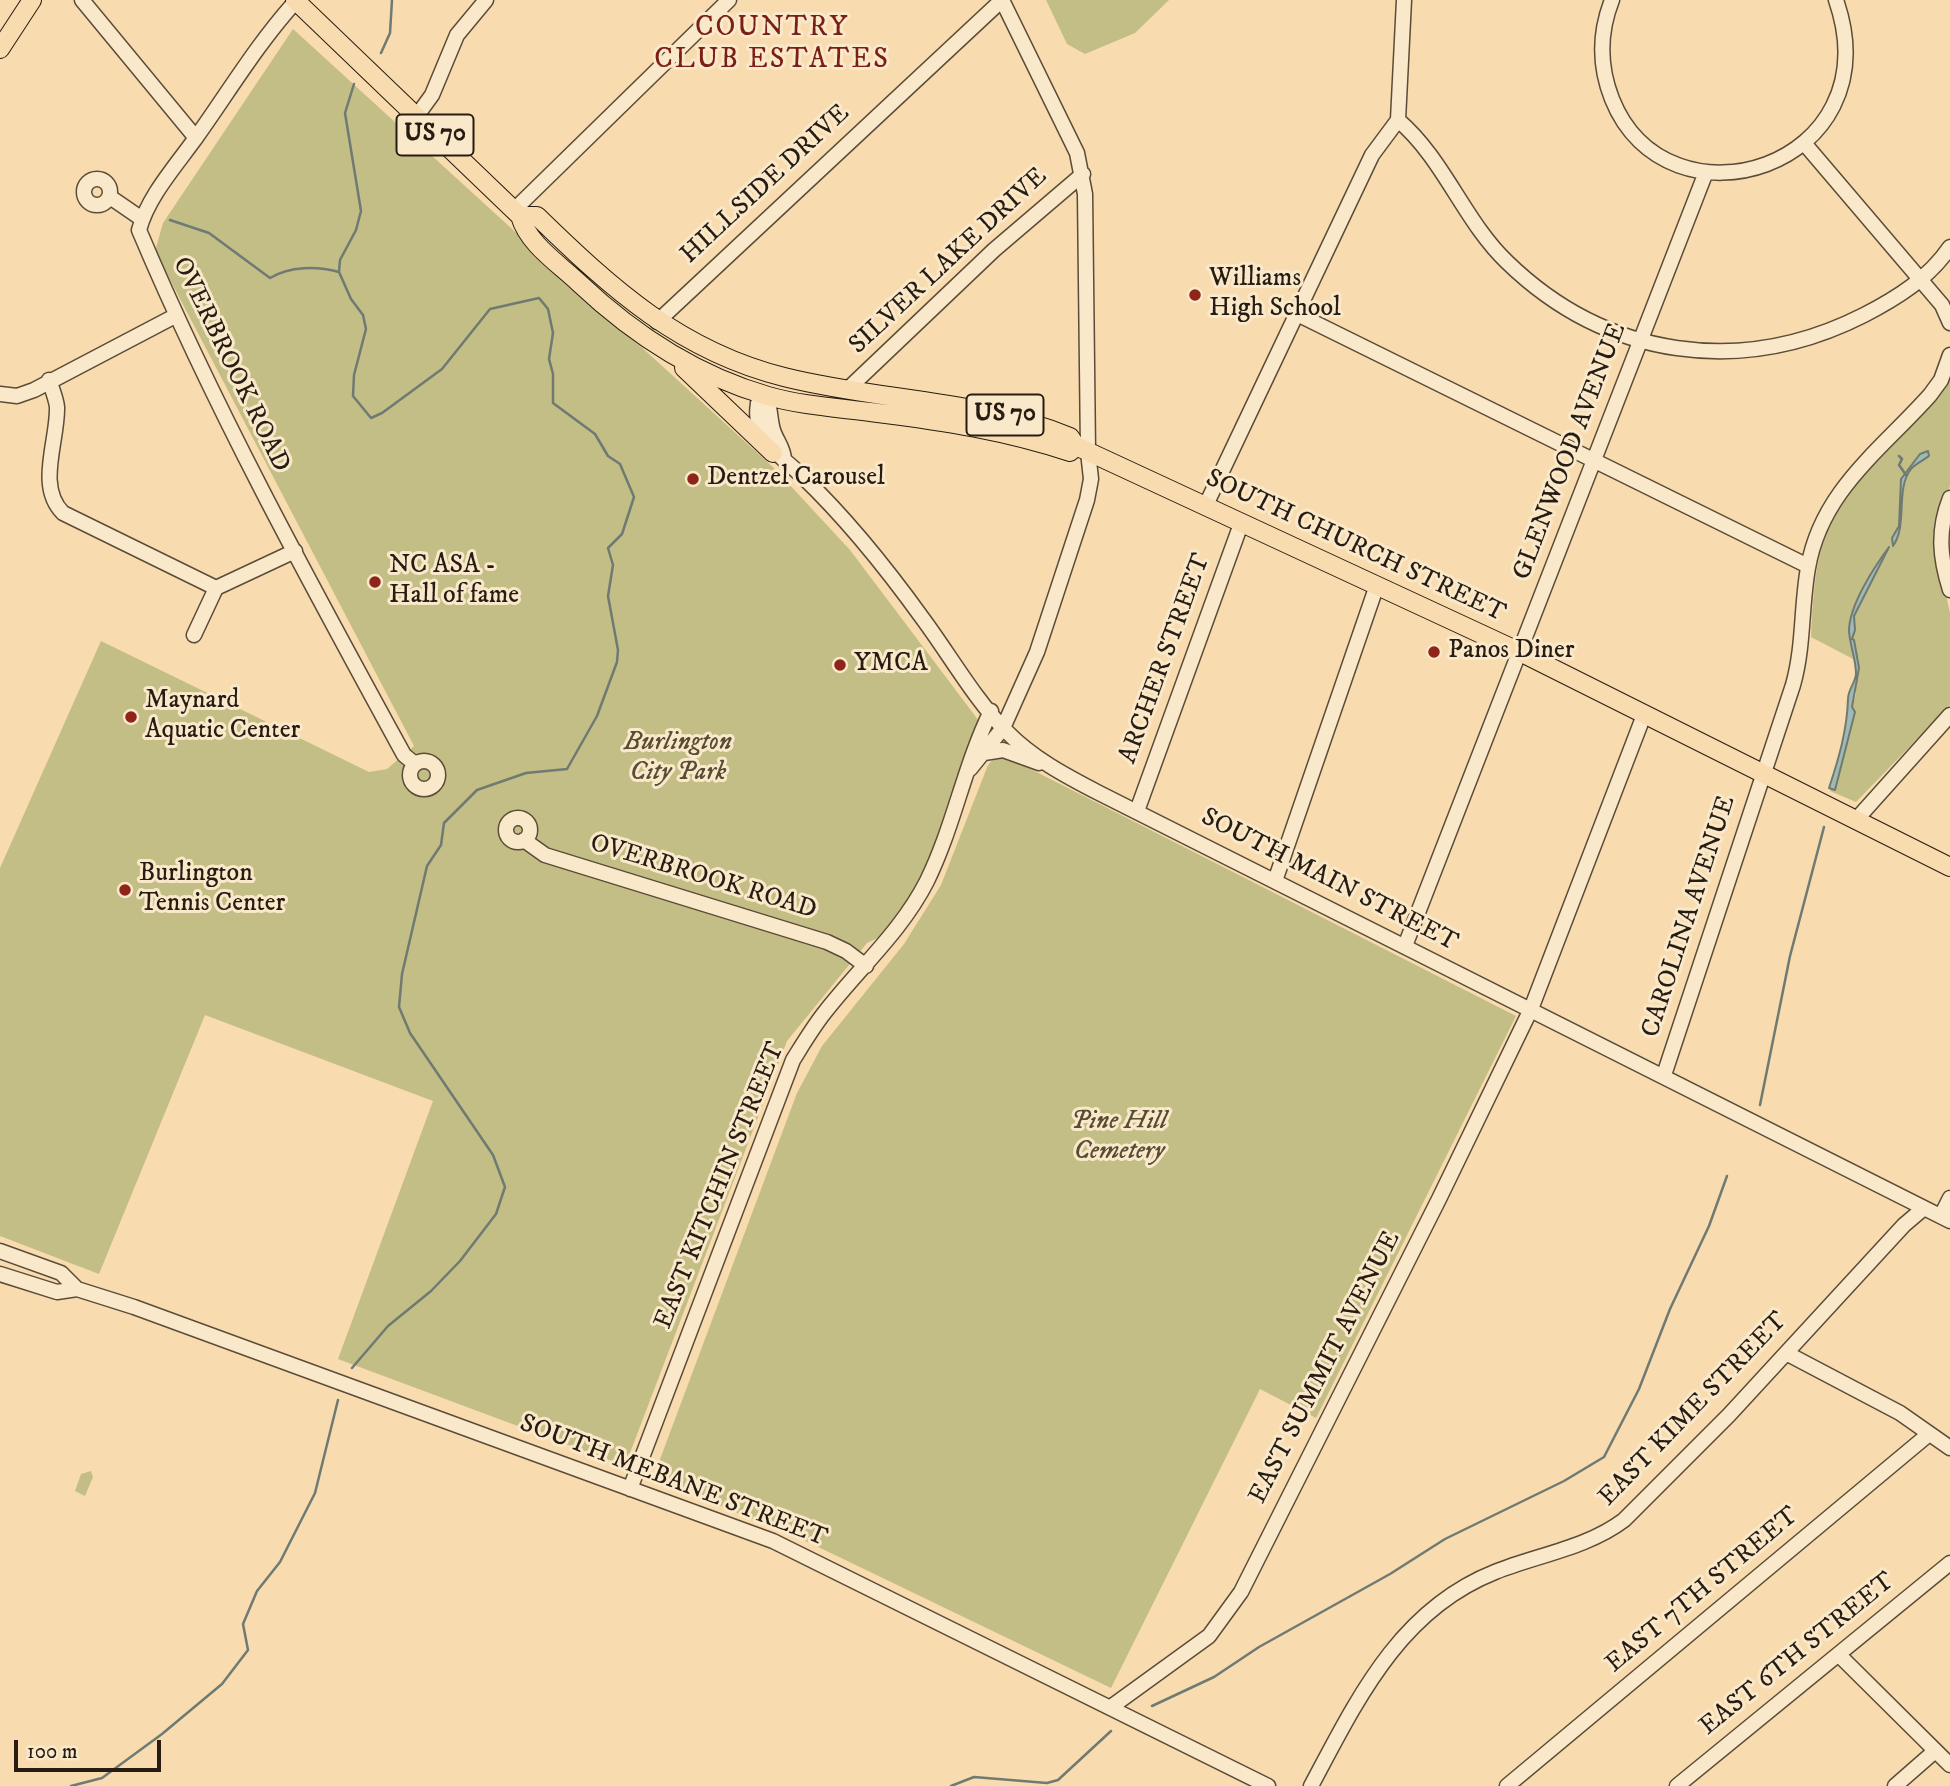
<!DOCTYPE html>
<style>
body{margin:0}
#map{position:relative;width:1950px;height:1786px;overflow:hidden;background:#f8dbae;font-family:"IM FELL DW Pica",serif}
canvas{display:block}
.scale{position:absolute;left:14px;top:1740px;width:147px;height:32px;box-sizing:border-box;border:4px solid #271c11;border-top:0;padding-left:9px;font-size:21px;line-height:24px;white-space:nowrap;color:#271c11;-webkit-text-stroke:5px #fae8ca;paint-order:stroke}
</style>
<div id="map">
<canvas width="1950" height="1786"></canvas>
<div class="scale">100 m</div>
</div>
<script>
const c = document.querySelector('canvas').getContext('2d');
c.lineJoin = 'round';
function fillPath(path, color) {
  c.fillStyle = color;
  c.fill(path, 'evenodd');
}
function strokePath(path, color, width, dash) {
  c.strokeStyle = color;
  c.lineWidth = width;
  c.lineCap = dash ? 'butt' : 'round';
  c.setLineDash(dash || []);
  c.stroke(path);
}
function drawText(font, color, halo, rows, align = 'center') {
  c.font = font + ' "IM FELL DW Pica",serif';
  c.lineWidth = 6;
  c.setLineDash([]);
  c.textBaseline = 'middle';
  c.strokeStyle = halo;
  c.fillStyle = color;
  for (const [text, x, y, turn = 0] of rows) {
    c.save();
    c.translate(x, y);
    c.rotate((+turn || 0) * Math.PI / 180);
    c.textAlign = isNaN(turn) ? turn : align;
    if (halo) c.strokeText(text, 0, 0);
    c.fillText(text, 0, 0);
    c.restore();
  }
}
fillPath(new Path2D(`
 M 1046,0 L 1169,0 L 1135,33 L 1085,54 L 1067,44 Z
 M 293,29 L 775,469 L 850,550 L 979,721 L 924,882 L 897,929 L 867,943 L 787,1041 L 625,1466 L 338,1359 L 433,1101 L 205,1015 L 99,1274 L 0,1236 L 0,868 L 101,641 L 369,772 L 387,769 L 414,746 L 155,251 L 163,223 Z
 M 1950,370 L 1950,486 L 1933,536 L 1950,613 L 1950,705 L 1856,802 L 1830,791 L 1856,694 L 1855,660 L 1811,637 C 1814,573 1818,517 1867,468 C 1898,436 1932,412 1950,370 Z
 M 1005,756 L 1516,1016 L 1316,1418 L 1260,1389 L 1111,1688 L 810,1543 L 653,1478 L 797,1093 L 822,1046 L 904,944 L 941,885 L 988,765 L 995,757 Z
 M 91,1471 L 93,1477 L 85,1496 L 75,1491 L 81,1474 Z`), '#c3be86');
const water = new Path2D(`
 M 1928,451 L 1929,456 C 1924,460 1915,464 1911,469 C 1895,489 1908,525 1893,546 L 1892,538 L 1899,526 L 1901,479 L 1920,454 Z
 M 1889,547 L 1854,616 L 1855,630 L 1852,639 L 1854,640 L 1859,668 L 1852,707 L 1855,712 L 1835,790 L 1829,788 C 1839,758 1847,730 1848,699 C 1848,689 1855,684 1856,674 C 1856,659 1850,646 1849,631 C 1849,605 1875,566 1889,547 Z`);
fillPath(water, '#9fb9b3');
strokePath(water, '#6f7a72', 2);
strokePath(new Path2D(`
 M 381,53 L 390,33 L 392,0
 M 170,220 L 209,233 L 270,278 C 290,266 317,266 339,272
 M 1899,456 L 1902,459 L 1899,465 L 1906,475
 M 1760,1105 L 1790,956 L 1824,827
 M 352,1368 L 388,1326 L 431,1291 L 460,1261 L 496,1214 L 505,1187 L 493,1155 L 410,1033 L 399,1007 L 402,974 L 427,866 L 441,845 L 444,823 L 477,790 L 526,773 L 567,769 L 597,716 L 617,662 L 618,650 L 608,596 L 613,565 L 608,548 L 622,534 L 634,497 L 620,464 L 608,456 L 595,434 L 553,403 L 553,374 L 549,359 L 553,333 L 548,309 L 539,298 L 490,309 L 442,369 L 382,413 L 371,418 L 353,396 L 354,375 L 366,329 L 363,315 L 351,299 L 339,272 L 340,260 L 356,230 L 361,211 L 345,113 L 354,84
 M 1152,1706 L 1214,1677 L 1259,1647 L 1390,1574 L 1445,1539 L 1564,1481 L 1604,1457 L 1639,1389 L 1670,1309 L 1709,1226 L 1727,1176
 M 71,1786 L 102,1778 L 162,1734 L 222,1684 L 248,1650 L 243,1624 L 257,1591 L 280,1562 L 315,1493 L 338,1400
 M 951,1786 L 974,1777 L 1047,1783 L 1058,1780 L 1111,1731`), '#6f7a72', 2.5);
const minor = new Path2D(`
 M 82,0 L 196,138
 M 1404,0 L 1398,120 C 1444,159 1464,221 1507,262 C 1607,359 1742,377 1864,315 C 1897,298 1929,278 1950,247
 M 1612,0 C 1599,33 1599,66 1612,99 C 1667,237 1894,168 1836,0
 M 296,1 C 257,44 228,93 195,139 C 174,168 148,197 139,230 C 215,410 310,583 404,755 L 415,764
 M 416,117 L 432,95 L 457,35 L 486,0
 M 1804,143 L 1942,305 L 1950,323
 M84 192a13 13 0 1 1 26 0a13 13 0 1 1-26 0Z
 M 110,197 L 142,219
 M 514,210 L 729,0
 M 1297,314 L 1808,566
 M 657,322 L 1002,0
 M 49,380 C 52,389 56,398 57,407 C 58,441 36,486 63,513 L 216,588 L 295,551
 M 849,388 L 994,250 L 1083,174
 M 0,394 L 17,396 L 34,390 L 175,316
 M 784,460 C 784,449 778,443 774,433 C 769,421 772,408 765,399 L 758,403 C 752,442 779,453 802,476 C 847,519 887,569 923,619 C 949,654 976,701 1006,731 C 1032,758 1066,776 1099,793 L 1950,1221
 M 1950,498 C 1937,531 1940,558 1950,590
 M 1205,507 L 1372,155 L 1398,120
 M 194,635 L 216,588
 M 984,753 L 1003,750 L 1039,763
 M410 775a14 14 0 1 1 28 0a14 14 0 1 1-28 0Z
 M 970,769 L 1003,728 L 1037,652 L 1087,500 L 1091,479 L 1088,452 L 1085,194 L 1077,153 L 1002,0
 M 1137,811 L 1241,524
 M506 830a12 12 0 1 1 24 0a12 12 0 1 1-24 0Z
 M 1855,821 L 1950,715
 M 524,840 L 545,855 L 827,942 L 846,951 L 866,966
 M 1275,881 L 1377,585
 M 1405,946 L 1706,172
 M 1664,1075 L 1793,685 C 1804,646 1801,607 1808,568 C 1821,491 1881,450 1930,395 L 1941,380 L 1950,355
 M 1941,1216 L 1950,1198
 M 0,1251 L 61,1273 L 77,1289
 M 0,1274 L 57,1292 L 77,1289 L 134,1307 L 773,1541 L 1268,1786
 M 1786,1353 L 1900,1413 L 1950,1448
 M 630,1489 L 793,1060 C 803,1044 813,1027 825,1012 C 860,967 901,932 927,881 C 954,826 964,766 991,711
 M 1839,1655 L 1950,1765
 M 1111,1707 L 1209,1636 L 1241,1592 L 1439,1199 L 1531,1009 L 1644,715
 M 1311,1786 C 1357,1700 1399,1610 1495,1572 C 1537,1555 1587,1548 1624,1520 L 1729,1415 L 1904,1225 L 1924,1208
 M 1507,1786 L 1929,1434
 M 1677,1786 L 1950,1563
 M 1895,1786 L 1935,1751`);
const major = new Path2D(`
 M 295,0 L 520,216 C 528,244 558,263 579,283 C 633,334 695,375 768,396 C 803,406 842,408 878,413 C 943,421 1007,431 1070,452 L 1076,446
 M 0,49 L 32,0
 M 520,216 L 537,216 C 612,289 680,351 784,377 C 879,401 978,399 1070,437 L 1076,446 L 1520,652 L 1950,867
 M 684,368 L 773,453`);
strokePath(minor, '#5b4c38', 17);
strokePath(major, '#271c11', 20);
strokePath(minor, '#fae8ca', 14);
strokePath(major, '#f8dbae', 18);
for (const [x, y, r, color] of [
 [1195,295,7,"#8f2418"],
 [693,479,7,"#8f2418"],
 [375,582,7,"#8f2418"],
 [1434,652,7,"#8f2418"],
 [840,665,7,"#8f2418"],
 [131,717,7,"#8f2418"],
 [125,890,7,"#8f2418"]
]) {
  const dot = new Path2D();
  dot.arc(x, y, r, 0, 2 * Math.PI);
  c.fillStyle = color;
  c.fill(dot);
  strokePath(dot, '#fae8ca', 2.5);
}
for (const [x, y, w] of [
 [435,135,77],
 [1005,415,77]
]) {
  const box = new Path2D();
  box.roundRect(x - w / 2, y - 20.5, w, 41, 5);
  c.fillStyle = '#fae8ca';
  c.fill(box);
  strokePath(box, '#271c11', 2);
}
drawText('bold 24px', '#271c11', null, [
 ["US 70",435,135],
 ["US 70",1005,415]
]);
drawText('26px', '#271c11', '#fae8ca', [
 ["HILLSIDE DRIVE",766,185,-43],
 ["SILVER LAKE DRIVE",949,262,-43],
 ["OVERBROOK ROAD",230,365,64],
 ["GLENWOOD AVENUE",1571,452,-69],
 ["SOUTH CHURCH STREET",1355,547,25],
 ["ARCHER STREET",1166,659,-70],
 ["OVERBROOK ROAD",703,878,17],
 ["SOUTH MAIN STREET",1329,881,27],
 ["CAROLINA AVENUE",1690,917,-72],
 ["EAST KITCHIN STREET",721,1186,-68],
 ["EAST SUMMIT AVENUE",1326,1368,-63],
 ["EAST KIME STREET",1694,1410,-46],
 ["SOUTH MEBANE STREET",673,1482,21],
 ["EAST 7TH STREET",1703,1591,-40],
 ["EAST 6TH STREET",1798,1655,-39]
]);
drawText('26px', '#271c11', '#fae8ca', [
 ["Williams",1209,280],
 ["High School",1209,310],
 ["Dentzel Carousel",707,479],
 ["NC ASA -",389,567],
 ["Hall of fame",389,597],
 ["Panos Diner",1448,652],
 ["YMCA",854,665],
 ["Maynard",145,702],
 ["Aquatic Center",145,732],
 ["Burlington",139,875],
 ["Tennis Center",139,905]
], 'left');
drawText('italic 26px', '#564d34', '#fae8ca', [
 ["Burlington",678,744],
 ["City Park",678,774],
 ["Pine Hill",1119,1123],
 ["Cemetery",1119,1153]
]);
c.letterSpacing = '2px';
drawText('28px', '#7a1f14', '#fae8ca', [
 ["COUNTRY",772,29],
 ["CLUB ESTATES",772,61]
]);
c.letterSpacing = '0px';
</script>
